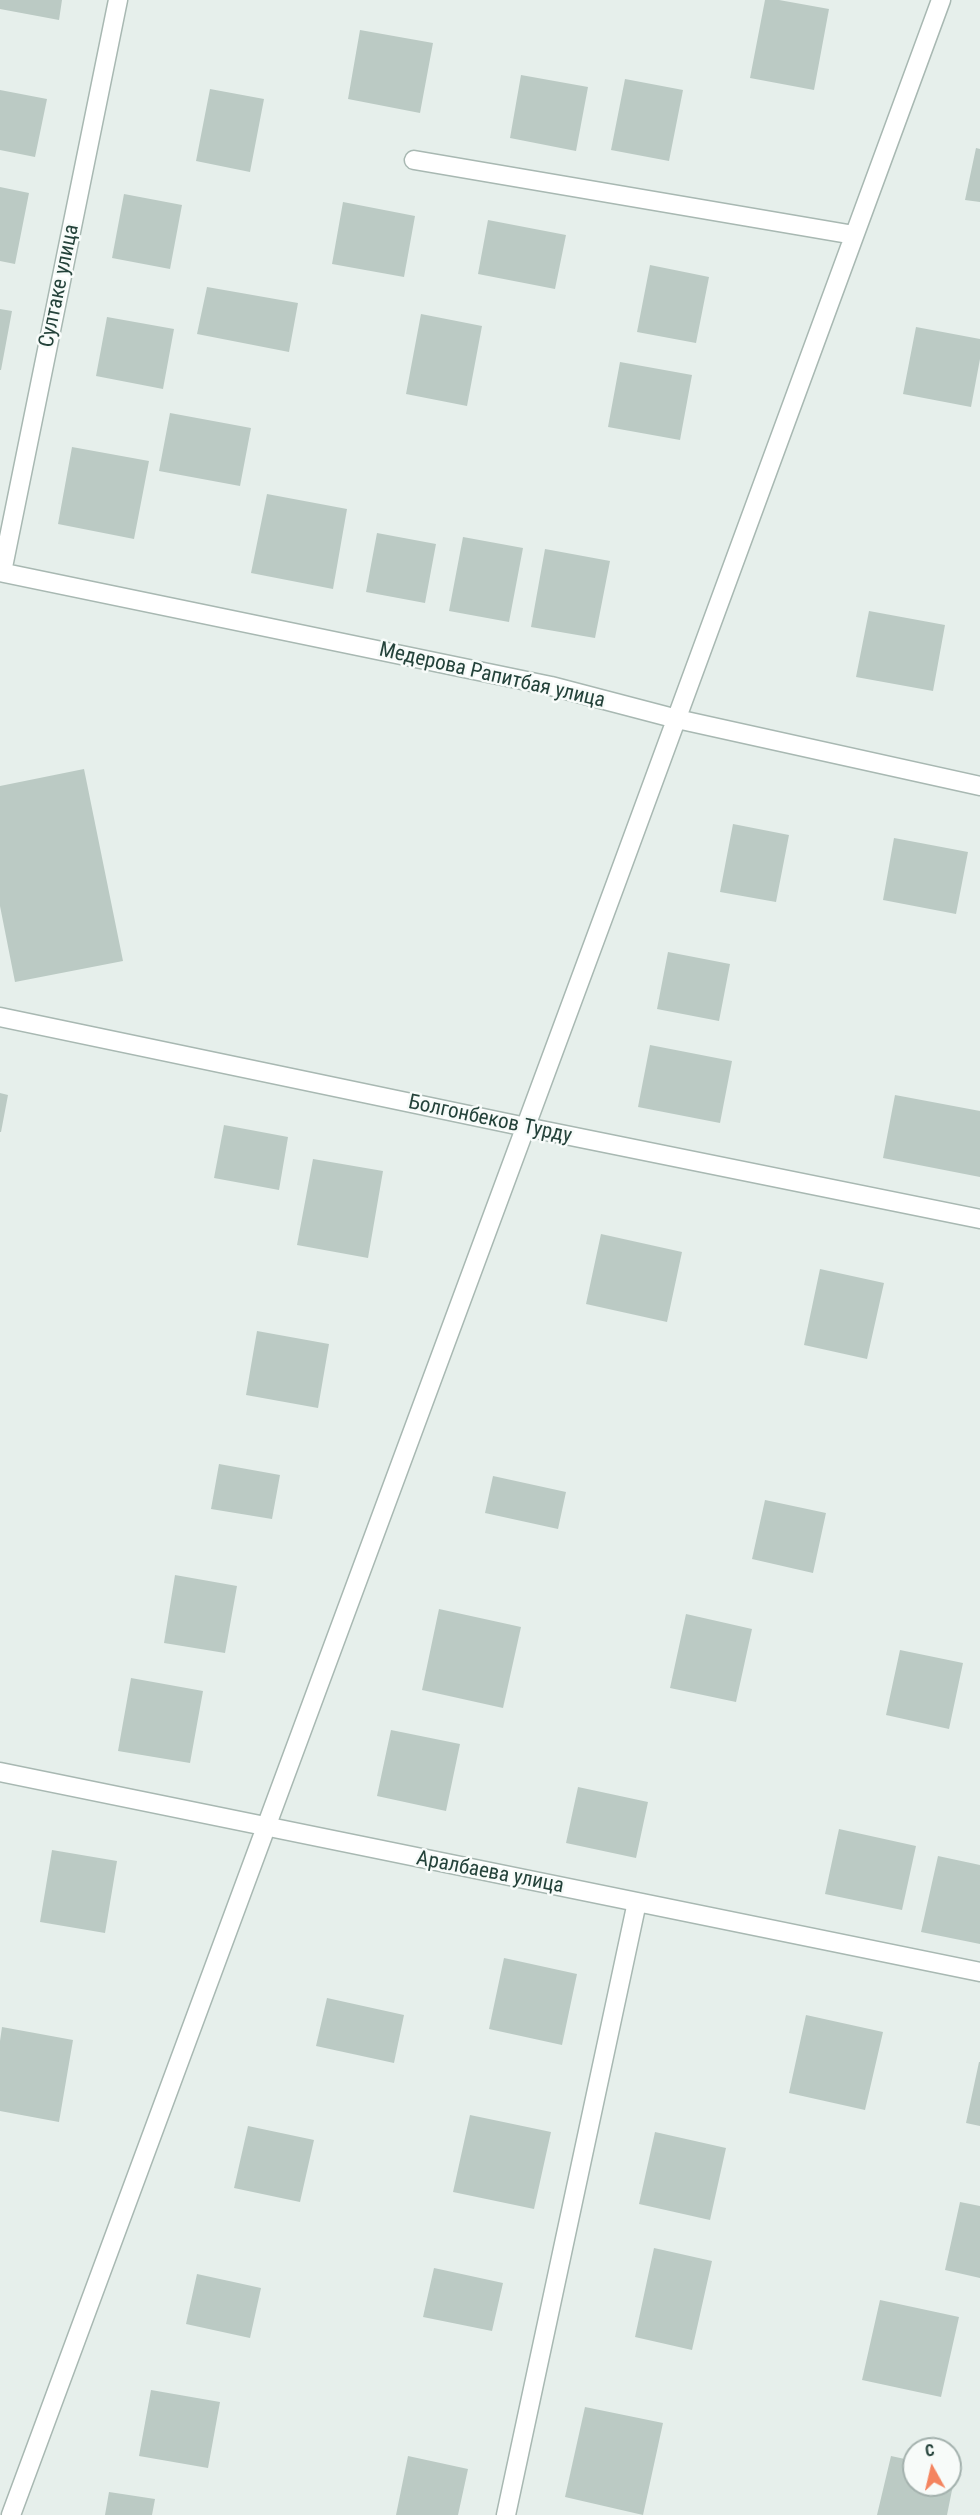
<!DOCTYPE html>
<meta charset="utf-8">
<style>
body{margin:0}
#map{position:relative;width:980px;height:2515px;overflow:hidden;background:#e6efeb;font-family:"Roboto Condensed",sans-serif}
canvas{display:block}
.north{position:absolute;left:902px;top:2437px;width:60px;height:60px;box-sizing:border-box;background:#f7fbf9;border:2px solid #a3b1ad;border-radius:50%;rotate:352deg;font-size:16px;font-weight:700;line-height:24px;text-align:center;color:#24423a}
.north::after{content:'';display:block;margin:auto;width:21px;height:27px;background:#f4845f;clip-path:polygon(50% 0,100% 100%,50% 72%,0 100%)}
</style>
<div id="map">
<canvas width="980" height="2515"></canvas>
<div class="north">С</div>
</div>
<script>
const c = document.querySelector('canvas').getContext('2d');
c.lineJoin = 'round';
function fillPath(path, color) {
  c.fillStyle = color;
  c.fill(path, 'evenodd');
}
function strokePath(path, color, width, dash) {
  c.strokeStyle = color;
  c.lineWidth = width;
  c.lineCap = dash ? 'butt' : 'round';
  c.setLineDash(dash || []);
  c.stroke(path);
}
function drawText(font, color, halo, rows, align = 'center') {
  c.font = font + ' "Roboto Condensed",sans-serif';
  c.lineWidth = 5;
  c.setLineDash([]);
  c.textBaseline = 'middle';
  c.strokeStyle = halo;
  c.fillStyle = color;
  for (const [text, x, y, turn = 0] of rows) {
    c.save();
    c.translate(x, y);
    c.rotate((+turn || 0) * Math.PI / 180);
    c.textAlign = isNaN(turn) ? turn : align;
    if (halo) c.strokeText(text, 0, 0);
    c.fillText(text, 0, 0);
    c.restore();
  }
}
fillPath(new Path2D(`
 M 0,0 L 62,0 L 59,20 L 0,9 Z
 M 765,0 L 779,0 L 829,9 L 814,90 L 750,78 Z
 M 360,30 L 433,43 L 420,113 L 348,99 Z
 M 521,75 L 588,87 L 576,151 L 510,138 Z
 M 625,79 L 683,90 L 669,161 L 611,150 Z
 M 210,89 L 264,99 L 250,172 L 196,161 Z
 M 0,90 L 47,99 L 35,157 L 0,150 Z
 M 976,148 L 980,149 L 980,202 L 965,200 Z
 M 0,187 L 29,193 L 15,264 L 0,261 Z
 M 124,194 L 182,205 L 170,269 L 112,258 Z
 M 343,202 L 415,216 L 404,277 L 332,264 Z
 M 488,220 L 566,235 L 555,289 L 478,274 Z
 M 650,265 L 709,277 L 696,343 L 637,332 Z
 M 207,287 L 298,303 L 289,352 L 197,334 Z
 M 0,309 L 12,311 L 1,370 L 0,370 Z
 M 421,314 L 482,326 L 467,406 L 406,394 Z
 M 107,317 L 174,329 L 163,389 L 96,376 Z
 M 916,327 L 980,339 L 980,359 L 971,407 L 903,394 Z
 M 620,362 L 692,375 L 680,440 L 608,427 Z
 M 170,413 L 251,428 L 240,486 L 159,471 Z
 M 72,447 L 149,461 L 134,539 L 58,524 Z
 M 267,494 L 347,509 L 333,589 L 251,573 Z
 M 377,533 L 436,544 L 425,603 L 366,592 Z
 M 463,537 L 523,548 L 509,622 L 449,611 Z
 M 545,549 L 610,561 L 595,638 L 531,627 Z
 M 869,611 L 945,625 L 933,691 L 856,677 Z
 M 84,769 L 123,961 L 15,982 L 0,906 L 0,786 Z
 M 733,824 L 789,835 L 776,902 L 720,892 Z
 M 894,838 L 968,852 L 956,914 L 883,900 Z
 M 668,952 L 730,964 L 719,1021 L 657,1009 Z
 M 650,1045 L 732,1061 L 720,1123 L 638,1107 Z
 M 0,1093 L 8,1095 L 1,1132 L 0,1132 Z
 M 895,1095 L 980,1111 L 980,1177 L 883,1158 Z
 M 224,1125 L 288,1137 L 279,1190 L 214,1178 Z
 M 313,1159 L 383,1171 L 368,1258 L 297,1245 Z
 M 601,1234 L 682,1252 L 667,1322 L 586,1304 Z
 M 820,1269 L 884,1283 L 867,1359 L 804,1345 Z
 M 257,1331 L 329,1344 L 318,1408 L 246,1395 Z
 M 219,1464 L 280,1475 L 272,1519 L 211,1509 Z
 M 493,1476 L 566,1492 L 558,1529 L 485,1513 Z
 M 765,1500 L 826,1513 L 813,1573 L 752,1559 Z
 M 175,1575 L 237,1586 L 225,1653 L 164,1643 Z
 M 439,1609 L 521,1627 L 503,1708 L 422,1690 Z
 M 686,1614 L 752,1629 L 736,1702 L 670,1688 Z
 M 900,1650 L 963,1663 L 949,1729 L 886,1715 Z
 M 131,1678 L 203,1691 L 190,1763 L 118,1751 Z
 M 391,1730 L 460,1744 L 446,1811 L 377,1796 Z
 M 578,1787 L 648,1802 L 636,1858 L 566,1843 Z
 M 839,1829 L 916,1846 L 902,1910 L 825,1894 Z
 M 52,1850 L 117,1861 L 105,1933 L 40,1922 Z
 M 938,1856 L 980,1865 L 980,1944 L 921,1932 Z
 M 504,1958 L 577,1974 L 562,2045 L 489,2029 Z
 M 327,1998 L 404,2015 L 394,2063 L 316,2046 Z
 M 806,2015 L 883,2032 L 865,2110 L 789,2093 Z
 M 2,2027 L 73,2040 L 59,2122 L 0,2111 L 0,2041 Z
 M 979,2062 L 980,2062 L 980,2126 L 966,2123 Z
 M 470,2115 L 551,2132 L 534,2209 L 453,2192 Z
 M 248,2126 L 314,2140 L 300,2202 L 234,2188 Z
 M 655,2132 L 726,2148 L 710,2220 L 639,2204 Z
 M 960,2202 L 980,2206 L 980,2278 L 945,2270 Z
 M 654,2248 L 712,2261 L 692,2350 L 635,2337 Z
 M 434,2268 L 503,2283 L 492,2331 L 423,2317 Z
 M 197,2274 L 261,2288 L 250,2338 L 186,2324 Z
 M 880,2300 L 959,2317 L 941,2397 L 862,2380 Z
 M 151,2390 L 220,2402 L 208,2468 L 139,2456 Z
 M 585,2407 L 663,2423 L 643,2515 L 565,2497 Z
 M 408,2456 L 468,2469 L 458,2515 L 396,2515 Z
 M 891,2456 L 914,2461 L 914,2485 L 950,2485 L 950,2469 L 956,2470 L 947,2515 L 877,2515 Z
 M 109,2492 L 155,2499 L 152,2515 L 105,2515 Z`), '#bbcac4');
const minor = new Path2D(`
 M 414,160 L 854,235
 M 0,572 L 551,686 L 677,719 L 980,786
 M 2,572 L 118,0
 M 0,1017 L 526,1127 L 980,1219
 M 0,1772 L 980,1972
 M 11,2515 L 616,883 L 941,0
 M 506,2515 L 637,1902`);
strokePath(minor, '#a8b8b2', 21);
strokePath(minor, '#fff', 18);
drawText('21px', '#24423a', '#f7fbf9', [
 ["Султаке улица",60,286,-78],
 ["Медерова Рапитбая улица",492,676,13],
 ["Болгонбеков Турду",490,1120,12],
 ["Аралбаева улица",490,1873,11]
]);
</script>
